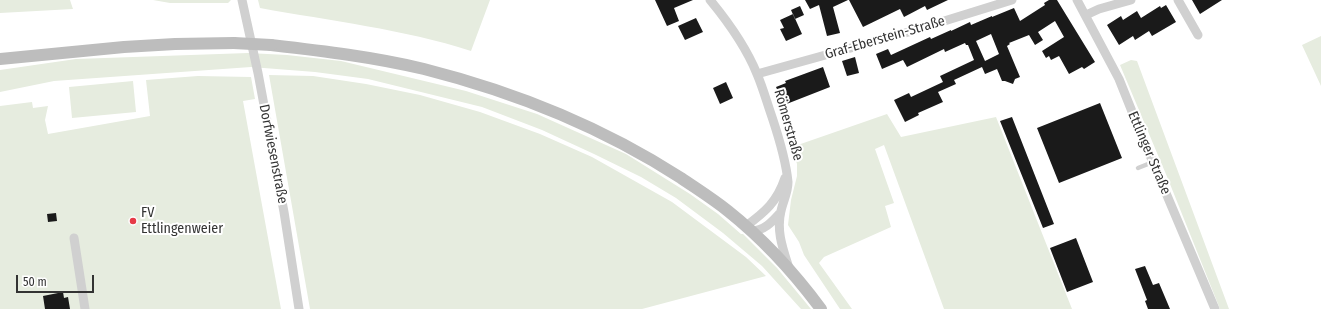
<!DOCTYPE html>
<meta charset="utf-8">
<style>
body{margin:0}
#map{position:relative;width:1321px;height:309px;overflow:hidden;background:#fff;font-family:"Fira Sans Condensed",sans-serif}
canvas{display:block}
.scale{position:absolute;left:16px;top:275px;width:78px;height:18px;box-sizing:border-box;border:2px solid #333;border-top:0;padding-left:5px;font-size:12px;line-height:14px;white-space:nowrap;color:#333;-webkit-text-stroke:3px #fff;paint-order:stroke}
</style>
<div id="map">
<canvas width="1321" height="309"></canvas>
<div class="scale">50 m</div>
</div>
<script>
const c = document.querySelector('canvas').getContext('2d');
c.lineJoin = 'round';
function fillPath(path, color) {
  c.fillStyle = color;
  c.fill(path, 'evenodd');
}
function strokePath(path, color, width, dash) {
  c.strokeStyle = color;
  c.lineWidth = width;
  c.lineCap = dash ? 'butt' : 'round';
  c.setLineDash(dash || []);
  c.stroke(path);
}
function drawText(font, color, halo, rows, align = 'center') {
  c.font = font + ' "Fira Sans Condensed",sans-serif';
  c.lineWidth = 4;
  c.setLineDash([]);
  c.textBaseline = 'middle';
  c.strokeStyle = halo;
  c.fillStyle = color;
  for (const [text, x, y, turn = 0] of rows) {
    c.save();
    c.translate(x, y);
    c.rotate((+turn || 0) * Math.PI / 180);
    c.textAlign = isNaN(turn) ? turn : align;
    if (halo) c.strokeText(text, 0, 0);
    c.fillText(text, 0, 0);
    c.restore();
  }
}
fillPath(new Path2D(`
 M 0,0 L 70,0 L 73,9 L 0,13 Z
 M 153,0 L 231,0 L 228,3 L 170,3 Z
 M 258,0 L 490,0 L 471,51 C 403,29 331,21 260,8 Z
 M 1321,36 L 1321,86 L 1302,45 Z
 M 248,53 L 287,55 L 341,61 L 466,91 L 537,114 L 626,154 L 690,194 L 718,214 L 741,234 L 743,234 L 777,268 L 811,309 L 801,309 L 762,266 L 723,233 L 676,198 L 641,177 L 594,154 L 542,130 L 482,107 L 368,79 L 315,72 L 251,67 L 54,81 L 0,92 L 0,70 L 76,59 Z
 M 1131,60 L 1137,61 L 1229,309 L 1220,309 L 1168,179 L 1120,65 Z
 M 269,75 L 313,76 L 366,84 L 420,95 L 480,112 L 540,134 L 592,157 L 672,202 L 746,257 L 766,276 L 642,309 L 310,309 Z
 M 198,76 L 251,77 L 255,99 L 243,101 L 281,309 L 0,309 L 0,106 L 32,102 L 33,108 L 48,106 L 45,120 L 48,134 L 150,116 L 146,80 Z
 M 133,81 L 136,112 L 72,118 L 69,87 Z
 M 887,114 L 901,137 L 996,117 L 1072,309 L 944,309 L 884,145 L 875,149 L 894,203 L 885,206 L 891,227 L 824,257 L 819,263 L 852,309 L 840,309 L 804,255 L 799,242 L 788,225 L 791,200 L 797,176 L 797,164 L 792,147 Z`), '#e6ecdf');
fillPath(new Path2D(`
 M 655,0 L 693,0 L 674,8 L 679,21 L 667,26 Z
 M 805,0 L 848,0 L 833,7 L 840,33 L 827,36 L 819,5 L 810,9 Z
 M 849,0 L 948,0 L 927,10 L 925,6 L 904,17 L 900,9 L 863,27 Z
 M 1049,0 L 1057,0 L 1095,62 L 1084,69 L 1082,67 L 1069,74 L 1059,56 L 1051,60 L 1049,56 L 1046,58 L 1042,51 L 1064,37 L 1055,21 L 1038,32 L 1043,40 L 1035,45 L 1029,35 L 1009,43 L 1010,44 L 1007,46 L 1020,77 L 1015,79 L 1013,84 L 1005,81 L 1002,81 L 997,69 L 985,74 L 982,67 L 954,80 L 956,84 L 938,92 L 943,102 L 918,113 L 919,115 L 905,122 L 894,100 L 909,93 L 911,97 L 943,82 L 940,76 L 974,60 L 968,45 L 966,45 L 965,43 L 945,52 L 944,49 L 907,67 L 903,60 L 882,69 L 876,54 L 888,49 L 891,55 L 930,37 L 931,39 L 951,30 L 951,31 L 970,22 L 971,25 L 992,16 L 992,17 L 1014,8 L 1020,21 L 1045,5 L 1044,3 ZM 991,34 L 999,54 L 985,61 L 976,41 Z
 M 1192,0 L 1222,0 L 1200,14 Z
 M 1166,5 L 1176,22 L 1152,36 L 1149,31 L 1135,40 L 1133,36 L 1119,45 L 1107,25 L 1121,16 L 1123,20 L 1137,11 L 1141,18 L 1160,6 L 1161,8 Z
 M 800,6 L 804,15 L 795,19 L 791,10 Z
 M 793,14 L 802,34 L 786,41 L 780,29 L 784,28 L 780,20 Z
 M 696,18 L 703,32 L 685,40 L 678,26 Z
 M 855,57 L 859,73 L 847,76 L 842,61 Z
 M 823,67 L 830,87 L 784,105 L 776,87 L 786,83 L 785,81 Z
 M 726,82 L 733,98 L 720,104 L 713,88 Z
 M 1100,103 L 1122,158 L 1059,183 L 1037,128 Z
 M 1012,117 L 1054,224 L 1043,228 L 1000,121 Z
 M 56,213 L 57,221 L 48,222 L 47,214 Z
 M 1076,238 L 1093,282 L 1067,292 L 1050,248 Z
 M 1145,266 L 1153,285 L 1159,283 L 1170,309 L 1148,309 L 1145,301 L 1147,300 L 1135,269 Z
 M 63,292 L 64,298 L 68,297 L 70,309 L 45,309 L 43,296 Z`), '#1a1a1a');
strokePath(new Path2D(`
 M 1138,168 L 1153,162`), '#d0d0d0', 4.5);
strokePath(new Path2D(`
 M 242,0 L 258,73 L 284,212 L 299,309
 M 710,0 C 729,23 746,47 757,74 C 763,88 767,103 772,117 C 779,138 786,160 788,182 C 788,193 783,201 781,211 C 776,231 783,249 789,268
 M 1077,0 L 1119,79 L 1141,134 L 1215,309
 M 1178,0 L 1198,35
 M 1086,15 L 1099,9 L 1131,0
 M 757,74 L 912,31 L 1012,0
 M 746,226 C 765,212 777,202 785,178
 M 751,231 C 764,231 772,222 780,213
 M 74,238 L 85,309`), '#d0d0d0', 9);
strokePath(new Path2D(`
 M 271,45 C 323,51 374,57 424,69 C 515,92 602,127 681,178 C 697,189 713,199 728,211 C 762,238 795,274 821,309
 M 0,59 L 124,47 L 175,44 L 234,43`), '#bdbdbd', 12);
strokePath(new Path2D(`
 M 234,43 L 271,45`), '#bdbdbd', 12);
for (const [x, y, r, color] of [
 [133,221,4,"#e63946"]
]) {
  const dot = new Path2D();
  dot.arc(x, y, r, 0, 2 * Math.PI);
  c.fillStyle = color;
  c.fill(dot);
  strokePath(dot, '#fff', 1.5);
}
drawText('14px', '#333', '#fff', [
 ["Graf-Eberstein-Straße",885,38,-16],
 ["Römerstraße",788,125,74],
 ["Ettlinger Straße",1149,153,67],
 ["Dorfwiesenstraße",273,154,79]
]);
drawText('14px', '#333', '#fff', [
 ["FV",141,213],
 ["Ettlingenweier",141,229]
], 'left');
</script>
